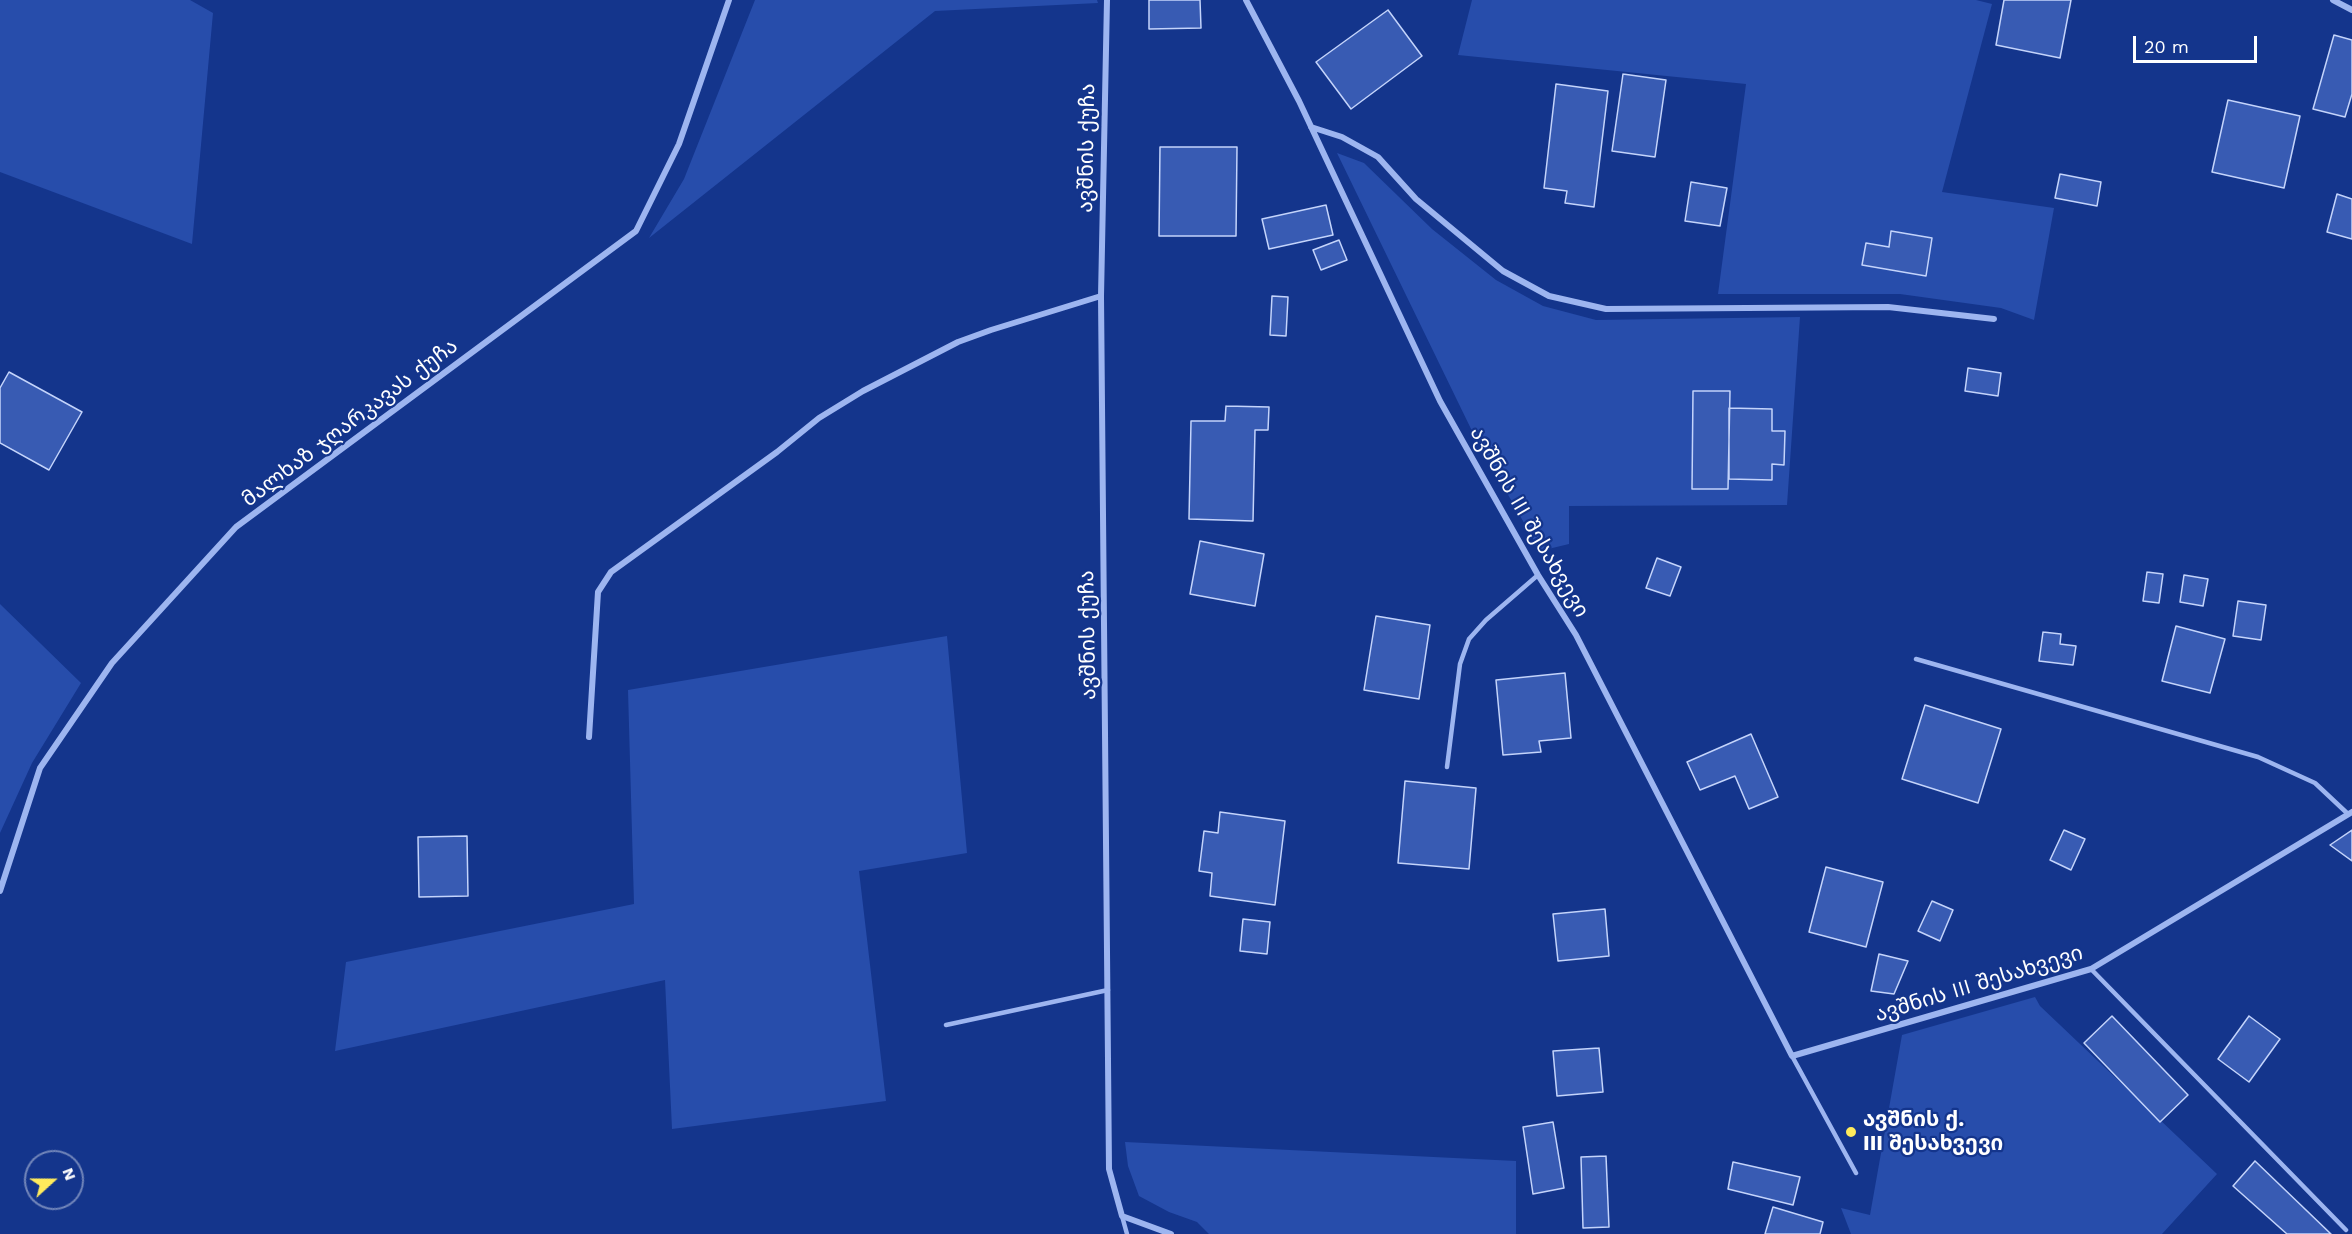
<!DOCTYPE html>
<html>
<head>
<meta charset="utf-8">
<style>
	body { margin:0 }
	#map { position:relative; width:2352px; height:1234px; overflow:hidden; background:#14358c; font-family:"Work Sans",sans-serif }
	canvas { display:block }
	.north { position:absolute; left:24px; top:1150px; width:60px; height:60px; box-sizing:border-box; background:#14358c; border:2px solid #7286ba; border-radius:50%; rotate:69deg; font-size:16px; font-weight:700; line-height:24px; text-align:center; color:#fff }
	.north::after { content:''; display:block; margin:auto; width:21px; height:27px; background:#ffeb5c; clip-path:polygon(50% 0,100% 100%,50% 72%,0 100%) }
	.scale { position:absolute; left:2133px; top:36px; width:124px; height:27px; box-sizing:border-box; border:3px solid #fff; border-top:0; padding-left:8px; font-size:18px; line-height:21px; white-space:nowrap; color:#fff; -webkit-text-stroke:4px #14358c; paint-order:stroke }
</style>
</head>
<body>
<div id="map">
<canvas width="2352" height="1234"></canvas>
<div class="north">N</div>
<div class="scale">20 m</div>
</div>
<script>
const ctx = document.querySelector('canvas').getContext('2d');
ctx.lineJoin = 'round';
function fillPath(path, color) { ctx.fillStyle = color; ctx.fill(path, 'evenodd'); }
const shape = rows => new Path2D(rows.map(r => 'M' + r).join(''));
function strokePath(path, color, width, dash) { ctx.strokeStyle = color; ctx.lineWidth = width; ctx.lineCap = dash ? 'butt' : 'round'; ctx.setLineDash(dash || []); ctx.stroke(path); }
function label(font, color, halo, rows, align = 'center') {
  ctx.font = font + ' "Work Sans","Noto Sans Georgian",sans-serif'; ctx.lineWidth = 4.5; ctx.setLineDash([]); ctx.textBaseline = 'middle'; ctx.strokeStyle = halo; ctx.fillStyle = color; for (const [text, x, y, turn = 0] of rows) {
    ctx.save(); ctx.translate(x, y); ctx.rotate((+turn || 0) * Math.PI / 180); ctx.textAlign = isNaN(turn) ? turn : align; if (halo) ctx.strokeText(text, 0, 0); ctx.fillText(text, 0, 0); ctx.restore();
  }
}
const green = shape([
	[0,0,190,0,213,13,192,244,0,172],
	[755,0,1097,0,1098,3,935,11,649,238,684,179],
	[1472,0,1976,0,1992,4,1942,192,2054,208,2034,320,2001,308,1900,294,1718,294,1746,84,1458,55],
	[1337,153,1364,163,1432,229,1496,280,1543,306,1596,320,1800,317,1787,505,1569,506,1569,544,1540,551,1473,433],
	[0,604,81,683,32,763,0,833],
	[947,636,967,853,859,871,886,1101,672,1129,665,980,335,1051,346,962,634,904,628,690],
	[2035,997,2040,1006,2217,1174,2162,1234,1851,1234,1841,1208,1870,1215,1902,1035],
	[1125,1142,1516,1161,1516,1234,1209,1234,1197,1222,1169,1212,1139,1196,1128,1166]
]);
const building = shape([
	[1149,0,1200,0,1201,28,1149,29,1149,0],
	[2004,0,2071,0,2060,58,1996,45,2004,0],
	[1388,10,1422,56,1351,109,1316,62,1388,10],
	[2334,35,2352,40,2352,94,2345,117,2313,109,2334,35],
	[1623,74,1666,80,1655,157,1612,151,1623,74],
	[1556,84,1608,91,1594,207,1565,203,1567,191,1544,188,1556,84],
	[2228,100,2300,116,2284,188,2212,172,2228,100],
	[1160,147,1237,147,1236,236,1159,236,1160,147],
	[2060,174,2101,182,2097,206,2055,198,2060,174],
	[1691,182,1727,188,1720,226,1685,221,1691,182],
	[2337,194,2352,199,2352,239,2327,232,2337,194],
	[1326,205,1333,235,1269,249,1262,219,1326,205],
	[1891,231,1932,238,1926,276,1862,265,1866,243,1889,247,1891,231],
	[1339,240,1347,260,1321,270,1313,250,1339,240],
	[1272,296,1288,297,1286,336,1270,335,1272,296],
	[1968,368,2001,373,1998,396,1965,391,1968,368],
	[9,372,82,412,49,470,0,443,0,388,9,372],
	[1693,391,1730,391,1728,489,1692,489,1693,391],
	[1226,406,1269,407,1268,430,1255,430,1253,521,1189,519,1191,421,1225,421,1226,406],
	[1729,408,1772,409,1772,431,1785,431,1784,465,1772,464,1772,480,1729,479,1729,408],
	[1200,541,1264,554,1255,606,1190,594,1200,541],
	[1657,558,1681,567,1670,596,1646,588,1657,558],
	[2147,572,2163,574,2159,603,2143,601,2147,572],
	[2184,575,2208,579,2203,606,2180,602,2184,575],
	[2238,601,2266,605,2261,640,2233,636,2238,601],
	[1376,616,1430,625,1419,699,1364,690,1376,616],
	[2176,626,2225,639,2210,693,2162,681,2176,626],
	[2043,632,2061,634,2060,644,2076,646,2073,665,2039,661,2043,632],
	[1565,673,1571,738,1539,741,1541,752,1503,755,1496,680,1565,673],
	[1925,705,2001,729,1978,803,1902,779,1925,705],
	[1751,734,1778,797,1749,809,1735,776,1700,790,1687,762,1751,734],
	[1405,781,1476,788,1469,869,1398,863,1405,781],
	[1220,812,1285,821,1275,905,1210,896,1212,873,1199,871,1204,831,1218,833,1220,812],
	[2064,830,2085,839,2071,870,2050,860,2064,830],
	[2352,830,2352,861,2330,845,2352,830],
	[467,836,468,896,419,897,418,837,467,836],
	[1826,867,1883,882,1866,947,1809,932,1826,867],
	[1932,901,1953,910,1940,941,1918,931,1932,901],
	[1605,909,1609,956,1558,961,1553,914,1605,909],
	[1243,919,1270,922,1267,954,1240,951,1243,919],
	[1879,954,1908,961,1894,994,1871,991,1879,954],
	[2112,1016,2188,1095,2160,1122,2084,1043,2112,1016],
	[2249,1016,2280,1039,2249,1082,2218,1059,2249,1016],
	[1599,1048,1603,1092,1557,1096,1553,1051,1599,1048],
	[1553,1122,1564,1188,1533,1194,1523,1127,1553,1122],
	[1606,1156,1609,1227,1583,1228,1581,1157,1606,1156],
	[2255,1161,2331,1234,2287,1234,2233,1186,2255,1161],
	[1733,1162,1800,1177,1793,1205,1728,1189,1733,1162],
	[1773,1207,1823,1222,1820,1234,1765,1234,1773,1207]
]);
const lane = shape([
	[1916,659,2258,757,2315,783,2348,814],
	[1447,767,1460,664,1469,639,1486,620,1538,575],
	[2091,969,2346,1230],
	[946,1025,1108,990],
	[1792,1056,1856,1173],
	[1122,1216,1127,1234]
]);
const street = shape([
	[1107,0,1101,296,1109,1169,1122,1216,1171,1234],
	[1246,0,1299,101,1440,401,1538,575,1576,635,1792,1056,2091,969,2352,812],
	[2333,0,2352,10],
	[1311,127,1342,137,1378,157,1416,199,1503,271,1549,296,1606,309,1888,307,1994,319],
	[589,737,598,592,611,572,777,452,819,418,863,391,958,342,991,330,1101,296],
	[0,891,40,768,112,663,236,527,636,231,679,144,729,0]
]);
const markers = [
	[1851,1132,6,"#ffeb5c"]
];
const streetNames = [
	["ავშნის ქუჩა",1087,148,-89],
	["მალხაზ ჯღარკავას ქუჩა",350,423,-37],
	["ავშნის III შესახვევი",1529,522,60],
	["ავშნის ქუჩა",1088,635,-91],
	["ავშნის III შესახვევი",1979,984,-17]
];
const poiNames = [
	["ავშნის ქ.",1863,1120],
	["III შესახვევი",1863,1144]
];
fillPath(green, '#274dab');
fillPath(building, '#385bb3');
strokePath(building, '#c4d4fb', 1.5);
strokePath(lane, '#9db5f0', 4.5);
strokePath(street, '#9db5f0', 6);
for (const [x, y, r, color] of markers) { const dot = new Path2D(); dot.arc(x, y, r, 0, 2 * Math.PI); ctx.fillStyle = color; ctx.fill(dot); strokePath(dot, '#14358c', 2); }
label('21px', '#fff', '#14358c', streetNames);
label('bold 21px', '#fff', '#14358c', poiNames, 'left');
</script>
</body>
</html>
